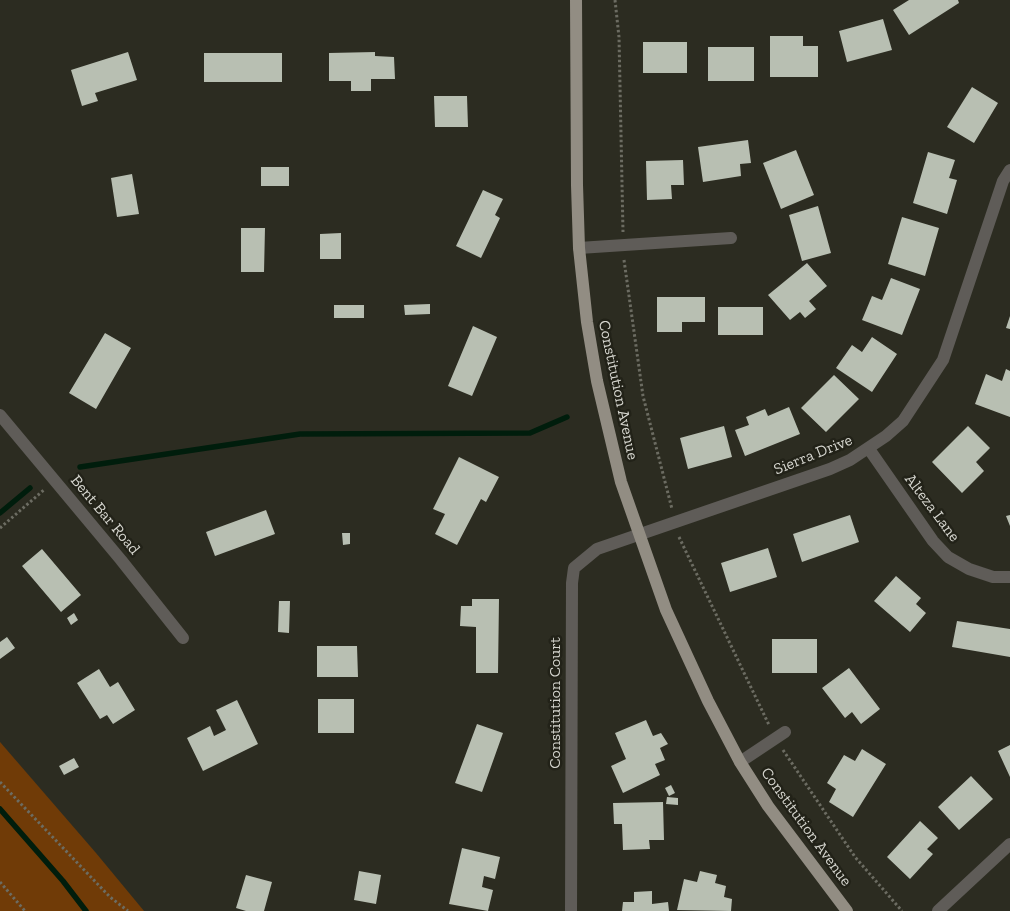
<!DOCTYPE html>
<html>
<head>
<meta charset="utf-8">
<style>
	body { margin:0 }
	canvas { display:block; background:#2c2c21 }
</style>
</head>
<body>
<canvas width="1010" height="911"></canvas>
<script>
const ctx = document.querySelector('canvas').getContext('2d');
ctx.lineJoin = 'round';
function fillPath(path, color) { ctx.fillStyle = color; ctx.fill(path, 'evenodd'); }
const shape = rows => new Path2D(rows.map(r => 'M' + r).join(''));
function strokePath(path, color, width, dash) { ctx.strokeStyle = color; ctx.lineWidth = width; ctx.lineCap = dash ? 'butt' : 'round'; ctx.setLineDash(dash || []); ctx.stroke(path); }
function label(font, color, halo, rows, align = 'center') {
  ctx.font = font + ' "Zilla Slab",serif'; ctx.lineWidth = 5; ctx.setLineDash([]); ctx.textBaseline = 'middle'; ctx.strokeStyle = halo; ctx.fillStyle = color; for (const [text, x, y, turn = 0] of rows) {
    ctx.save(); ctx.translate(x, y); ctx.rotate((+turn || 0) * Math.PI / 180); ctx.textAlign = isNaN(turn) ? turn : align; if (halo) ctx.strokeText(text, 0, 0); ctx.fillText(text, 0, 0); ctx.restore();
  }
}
const green = shape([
	[0,742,96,853,144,911,0,911]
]);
const stream = shape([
	[80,467,300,434,530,433,567,417],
	[0,513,30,488],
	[0,809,63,881,86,911]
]);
const building = shape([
	[909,0,958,0,959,3,909,35,893,10],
	[883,19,892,50,847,62,839,31],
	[770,36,803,36,803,46,818,46,818,77,770,77],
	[643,42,687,42,687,73,643,73],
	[708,47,754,47,754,81,708,81],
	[128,52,137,80,95,93,98,101,82,106,71,70],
	[375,52,375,56,394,57,395,79,371,79,371,91,351,91,351,81,329,81,329,53],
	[204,53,282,53,282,82,204,82],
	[972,87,998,103,974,143,947,127],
	[434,96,467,96,468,127,435,127],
	[748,140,751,163,740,164,741,176,703,182,698,147],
	[796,150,814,195,781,209,763,163],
	[928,152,955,160,949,178,957,180,947,214,913,203],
	[683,160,684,185,671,185,672,199,647,200,646,161],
	[261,167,289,167,289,186,261,186],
	[132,174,139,214,117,217,111,178],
	[483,190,503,199,495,215,500,218,481,258,456,246],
	[818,206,831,253,802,261,789,215],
	[902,217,939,228,925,276,888,264],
	[241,228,265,228,264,272,241,272],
	[341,233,341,259,320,259,320,234],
	[807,263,827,286,809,301,816,309,805,318,800,312,790,320,768,295],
	[891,278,920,289,902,335,862,320,872,296,882,300],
	[657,297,705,297,705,322,682,322,682,332,657,332],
	[430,304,430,314,405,315,404,305],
	[334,305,364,305,364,318,334,318],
	[718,307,763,307,763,335,718,335],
	[1010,316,1010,329,1006,328],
	[473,326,497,337,472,396,448,386],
	[105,333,131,348,96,409,69,393],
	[872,337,897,354,872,392,836,368,852,345,862,352],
	[1006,369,1010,371,1010,417,975,404,986,374,1002,381],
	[834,375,859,399,826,432,801,408],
	[789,407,800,434,745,456,735,430,749,425,746,417,765,409,768,416],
	[724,426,732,457,688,469,680,438],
	[968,426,990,448,976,462,984,471,962,493,932,462],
	[459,457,499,477,486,502,481,499,457,545,435,534,445,514,433,509],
	[266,510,275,534,215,556,206,532],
	[850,515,859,542,802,562,793,534],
	[1010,515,1010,526,1006,516],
	[342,533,350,533,350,544,343,545],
	[768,548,777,577,730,592,721,563],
	[42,549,81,595,61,612,22,566],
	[896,576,921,598,916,604,926,613,910,632,874,601],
	[472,599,499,599,498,673,476,673,476,627,460,626,461,606,472,606],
	[279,601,290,601,289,633,278,632],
	[74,613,78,620,71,625,67,618],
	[957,621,1010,629,1010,657,952,647],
	[7,637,15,648,0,659,0,642],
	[772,639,817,639,817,673,772,673],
	[317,646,357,646,358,677,317,677],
	[849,668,880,709,861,724,852,712,845,718,822,688],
	[99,669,110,687,118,682,135,710,113,724,107,715,100,719,77,683],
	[318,699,354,699,354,733,318,733],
	[237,700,258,744,203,771,187,738,210,726,214,736,226,730,216,710],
	[646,720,653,736,661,733,668,744,660,748,665,760,655,764,660,775,623,793,611,766,626,759,615,733],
	[477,724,503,733,482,792,455,783],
	[1010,745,1010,777,998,751],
	[862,749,886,764,853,817,829,802,836,789,827,783,844,755,855,761],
	[74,758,79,767,64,775,59,766],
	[971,776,993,799,959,830,938,807],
	[671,785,675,793,669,796,665,788],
	[667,797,678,798,678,805,666,804],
	[663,802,664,840,649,840,650,849,623,850,622,824,614,824,613,803],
	[920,821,938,838,927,849,933,854,910,879,887,857],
	[462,848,500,857,495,879,484,876,482,887,493,890,488,911,449,904],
	[359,871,381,875,376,904,354,900],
	[700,871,717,875,715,883,726,886,724,897,732,899,731,911,677,910,684,879,697,882],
	[246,875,272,882,264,911,246,911,236,908],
	[652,891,652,904,668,902,669,911,622,911,623,902,634,902,634,892]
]);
const path = shape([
	[615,0,619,37,623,232],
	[624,260,643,396,672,509],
	[0,528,45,489],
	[679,537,769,725],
	[783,750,855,857,902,911],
	[0,782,110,897,128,911],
	[0,882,25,911]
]);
const minor = shape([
	[579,248,731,238],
	[0,415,121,560,183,638],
	[869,449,933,541,948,557,969,569,993,577,1010,577],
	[740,762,785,732],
	[571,911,572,583,574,568,597,549,830,469,850,460,886,436,903,421,943,360,1003,181,1010,170],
	[938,911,1010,844]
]);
const major = shape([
	[576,0,577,185,579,248,587,322,597,381,621,482,666,610,708,701,740,762,768,806,847,911]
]);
const streetNames = [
	["Constitution Avenue",618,390,78],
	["Sierra Drive",813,455,-22],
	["Alteza Lane",932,508,53],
	["Bent Bar Road",105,515,50],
	["Constitution Court",555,703,-90],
	["Constitution Avenue",806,827,54]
];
fillPath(green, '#703b07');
strokePath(stream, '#001d0c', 5.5);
fillPath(building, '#b8bfb2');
strokePath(path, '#6c6c62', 3, [2.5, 2.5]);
strokePath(minor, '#5f5c58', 12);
strokePath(major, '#928d83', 12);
label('16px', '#d5d5ce', '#222218', streetNames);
</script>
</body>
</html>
